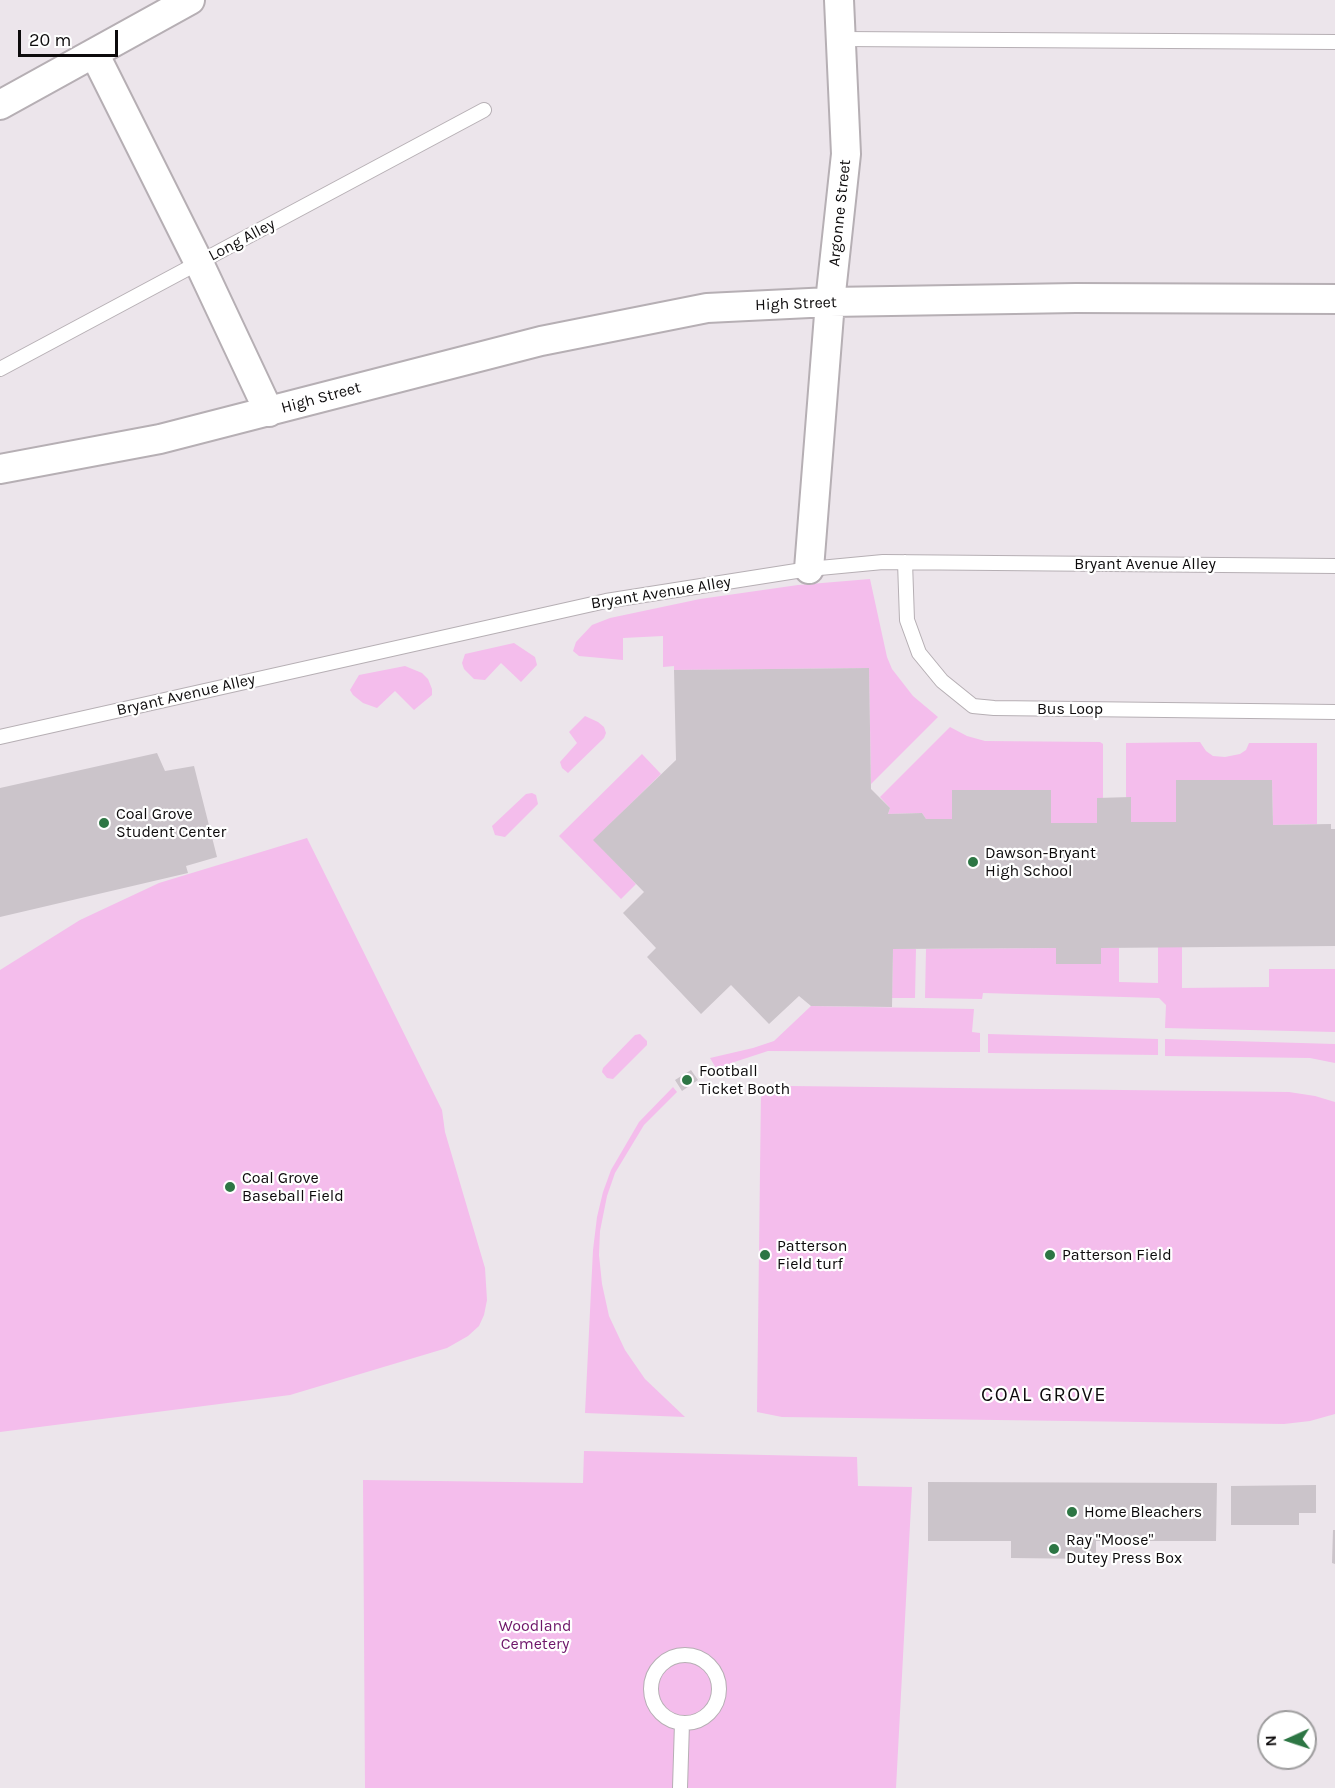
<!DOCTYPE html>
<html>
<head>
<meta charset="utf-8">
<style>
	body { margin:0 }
	#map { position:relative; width:1335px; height:1788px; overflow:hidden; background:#ece5eb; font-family:Karla,sans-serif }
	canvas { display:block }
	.north { position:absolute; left:1257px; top:1710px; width:60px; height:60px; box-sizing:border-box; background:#fff; border:2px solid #9e9d9e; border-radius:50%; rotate:267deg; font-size:16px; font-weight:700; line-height:24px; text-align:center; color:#0d0b0c }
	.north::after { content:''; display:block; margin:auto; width:21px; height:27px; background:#2d7644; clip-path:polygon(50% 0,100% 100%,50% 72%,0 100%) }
	.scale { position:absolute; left:18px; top:30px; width:100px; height:27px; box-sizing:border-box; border:3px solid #0d0b0c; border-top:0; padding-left:8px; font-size:18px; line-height:21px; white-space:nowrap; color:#0d0b0c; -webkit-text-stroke:4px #fff; paint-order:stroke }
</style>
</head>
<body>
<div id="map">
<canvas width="1335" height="1788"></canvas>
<div class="north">N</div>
<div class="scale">20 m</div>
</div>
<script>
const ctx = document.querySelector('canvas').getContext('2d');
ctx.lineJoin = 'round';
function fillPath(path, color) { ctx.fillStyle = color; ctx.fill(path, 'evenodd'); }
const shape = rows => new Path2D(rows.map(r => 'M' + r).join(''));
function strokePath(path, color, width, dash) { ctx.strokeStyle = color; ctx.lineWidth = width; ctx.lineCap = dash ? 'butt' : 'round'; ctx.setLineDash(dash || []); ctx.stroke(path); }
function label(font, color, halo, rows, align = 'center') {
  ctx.font = font + ' Karla,sans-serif'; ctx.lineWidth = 4.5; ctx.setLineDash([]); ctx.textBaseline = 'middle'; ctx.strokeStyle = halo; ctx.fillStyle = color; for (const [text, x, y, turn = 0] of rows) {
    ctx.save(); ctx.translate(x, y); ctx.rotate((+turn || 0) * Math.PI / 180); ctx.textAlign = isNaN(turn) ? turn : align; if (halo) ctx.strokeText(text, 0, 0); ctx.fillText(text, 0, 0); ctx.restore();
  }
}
const green = shape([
	[870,579,887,657,892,669,913,696,938,717,871,784,869,668,674,670,674,666,663,667,663,636,623,638,623,660,579,656,573,651,576,642,592,625,610,618,700,599,798,585],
	[514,643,535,657,537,665,521,682,501,663,485,680,474,679,464,669,462,663,465,654],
	[405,666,422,673,428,679,432,689,432,695,414,710,395,691,377,708,363,703,353,695,350,690,359,675],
	[585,716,598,722,604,727,606,733,604,738,568,773,562,768,560,762,577,743,569,732],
	[950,727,967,736,985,741,1100,742,1103,744,1103,798,1097,823,1051,823,1050,790,952,790,952,819,926,819,922,813,888,814,890,808,880,797],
	[1200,742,1206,751,1213,756,1225,757,1240,754,1246,750,1249,743,1317,743,1317,824,1273,825,1272,780,1176,780,1176,822,1131,822,1131,798,1126,797,1126,743],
	[642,754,661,774,594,840,636,884,621,899,559,836],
	[532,793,536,795,538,804,505,837,495,835,492,826,526,794],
	[307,838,442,1110,445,1132,485,1268,487,1300,484,1315,479,1326,468,1336,447,1348,290,1395,0,1432,0,970,80,920,159,883],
	[1158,947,1182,947,1182,988,1269,987,1269,969,1335,969,1335,1032,1165,1028,1166,1005,1159,998,983,993,982,999,925,998,926,949,1056,948,1056,964,1101,964,1101,948,1119,948,1119,982,1158,983],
	[893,949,916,949,915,998,892,998],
	[811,1006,974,1009,972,1032,980,1033,980,1052,768,1051,716,1068,710,1058,753,1048,774,1041],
	[640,1034,647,1041,647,1045,613,1079,607,1078,602,1072,603,1068,635,1035],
	[988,1034,1158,1039,1158,1055,988,1053],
	[1165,1039,1335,1044,1335,1063,1310,1058,1165,1056],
	[791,1086,1289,1092,1315,1096,1335,1102,1335,1414,1310,1421,1284,1424,782,1417,757,1412,761,1090,775,1087],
	[673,1087,677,1092,644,1125,615,1173,607,1196,600,1231,599,1255,602,1284,609,1316,625,1350,645,1379,685,1417,585,1413,593,1250,597,1217,603,1192,611,1170,639,1122],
	[584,1451,857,1457,858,1486,912,1487,896,1788,365,1788,363,1480,583,1483]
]);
const building = shape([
	[869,668,871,789,890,808,888,814,922,813,926,819,952,819,952,790,1051,790,1051,823,1097,823,1097,798,1131,797,1131,822,1176,822,1176,780,1272,780,1273,825,1331,824,1331,829,1335,829,1335,946,1101,948,1101,964,1056,964,1056,948,893,949,892,1007,811,1006,799,996,769,1024,731,985,701,1014,647,957,656,948,623,913,644,892,593,840,676,760,674,670],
	[157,753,165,771,194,766,217,857,186,866,188,873,0,917,0,788],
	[691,1070,698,1080,682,1091,675,1080],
	[928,1482,1217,1483,1216,1541,1096,1541,1096,1559,1011,1558,1011,1541,928,1541],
	[1316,1485,1316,1513,1299,1513,1299,1525,1231,1525,1231,1486],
	[1333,1530,1335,1530,1335,1564,1332,1563]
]);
const lane = shape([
	[841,39,1335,42],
	[0,369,484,110],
	[905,562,907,620,919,653,942,681,973,706,994,708,1335,712],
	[0,737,606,601,809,569,883,562,1335,566],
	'651 1689a34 34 0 1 1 68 0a34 34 0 1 1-68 0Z',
	[680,1788,682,1723]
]);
const street = shape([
	[94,53,199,263,269,412],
	[0,105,190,0],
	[0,469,160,439,541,341,707,308,830,302,1076,298,1335,299],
	[809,569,830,302,846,154,839,0]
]);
const markers = [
	[104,823,6,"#2d7644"],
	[973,862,6,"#2d7644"],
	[687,1080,6,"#2d7644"],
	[230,1187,6,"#2d7644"],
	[765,1255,6,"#2d7644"],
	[1050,1255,6,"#2d7644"],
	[1072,1512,6,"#2d7644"],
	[1054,1549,6,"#2d7644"]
];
const streetNames = [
	["Argonne Street",840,213,-84],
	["Long Alley",242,240,-28],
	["High Street",796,304,-2],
	["High Street",321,398,-15],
	["Bryant Avenue Alley",1145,564],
	["Bryant Avenue Alley",661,593,-9],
	["Bryant Avenue Alley",186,695,-13],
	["Bus Loop",1070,709]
];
const poiNames = [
	["Coal Grove",116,814],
	["Student Center",116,832],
	["Dawson-Bryant",985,853],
	["High School",985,871],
	["Football",699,1071],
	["Ticket Booth",699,1089],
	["Coal Grove",242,1178],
	["Baseball Field",242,1196],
	["Patterson",777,1246],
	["Field turf",777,1264],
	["Patterson Field",1062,1255],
	["Home Bleachers",1084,1512],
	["Ray \"Moose\"",1066,1540],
	["Dutey Press Box",1066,1558]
];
const parkNames = [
	["Woodland",535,1626],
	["Cemetery",535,1644]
];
const quarterNames = [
	["COAL GROVE",1044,1395]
];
fillPath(green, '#f4bdec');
fillPath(building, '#cbc4ca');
strokePath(lane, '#b6afb4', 16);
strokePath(street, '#b6afb4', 32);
strokePath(lane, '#fff', 14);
strokePath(street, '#fff', 28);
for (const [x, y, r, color] of markers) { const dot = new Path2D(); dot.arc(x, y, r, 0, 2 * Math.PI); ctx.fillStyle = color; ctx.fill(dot); strokePath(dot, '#fff', 2); }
label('16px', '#0d0b0c', '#fff', streetNames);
label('16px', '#0d0b0c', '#fff', poiNames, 'left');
label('16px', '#6e1669', '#fff', parkNames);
ctx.letterSpacing = '1.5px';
label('20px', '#0d0b0c', '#fff', quarterNames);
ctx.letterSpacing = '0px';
</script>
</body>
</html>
